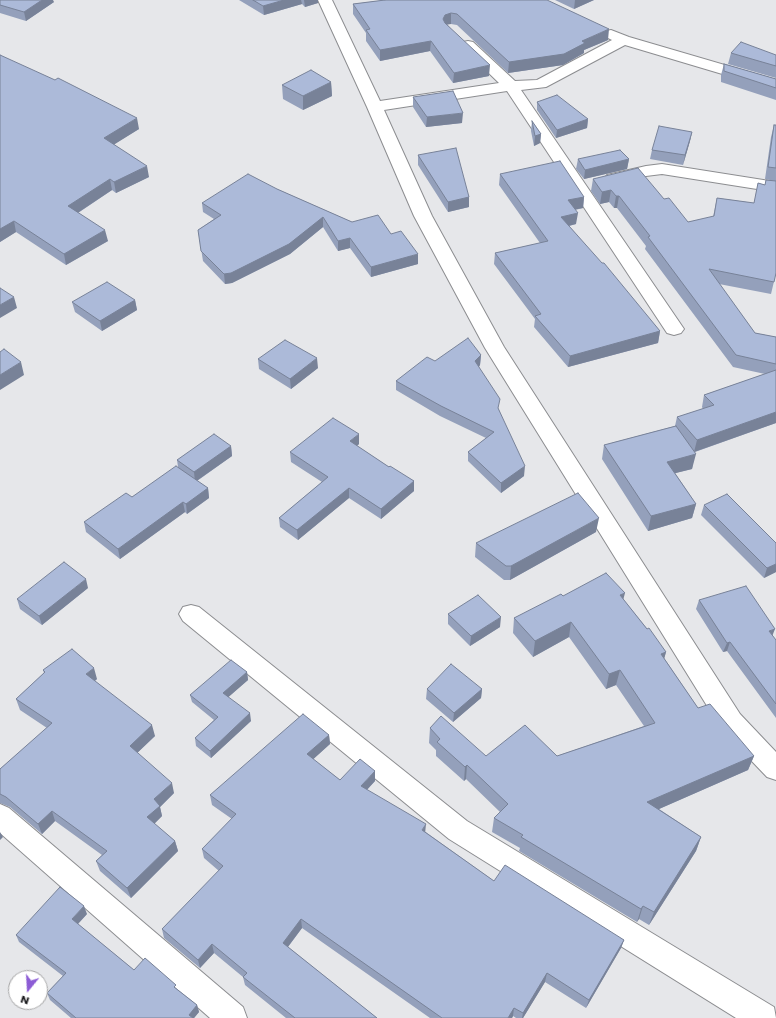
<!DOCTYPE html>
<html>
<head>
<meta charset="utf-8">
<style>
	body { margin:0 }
	#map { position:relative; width:776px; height:1018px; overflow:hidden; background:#e6e7ea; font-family:Poppins,sans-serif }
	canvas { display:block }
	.north { position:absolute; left:8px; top:970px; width:40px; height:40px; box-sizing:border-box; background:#fff; border:1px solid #a4a4a5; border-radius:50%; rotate:198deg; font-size:11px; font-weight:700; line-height:16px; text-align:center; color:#1c1c1e }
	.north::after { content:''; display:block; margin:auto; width:14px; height:18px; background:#8c5cd5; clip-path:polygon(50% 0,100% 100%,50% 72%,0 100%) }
</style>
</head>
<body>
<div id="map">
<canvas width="776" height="1018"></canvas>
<div class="north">N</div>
</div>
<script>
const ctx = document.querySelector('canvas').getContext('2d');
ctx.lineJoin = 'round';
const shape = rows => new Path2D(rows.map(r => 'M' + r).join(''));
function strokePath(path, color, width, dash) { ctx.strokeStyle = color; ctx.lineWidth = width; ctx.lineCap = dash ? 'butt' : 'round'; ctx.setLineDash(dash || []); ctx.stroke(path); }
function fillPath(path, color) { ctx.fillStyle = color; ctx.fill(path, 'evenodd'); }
const minor = shape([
	[318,0,332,0,380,101,499,83,463,48,461,45,463,42,468,41,473,42,515,81,537,80,612,40,606,37,604,34,606,31,611,30,629,37,776,80,776,90,625,45,546,87,521,90,684,329,681,333,674,335,667,333,507,91,384,110,432,216,504,347,740,714,776,752,776,780,767,777,722,730,485,348,414,216,367,107,318,0],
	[662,164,776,182,776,192,662,174,646,176,613,184,607,183,604,179,607,175,646,166,662,164],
	[191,605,199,607,467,821,774,1007,776,1018,736,1018,449,839,183,621,179,614,183,607,191,605],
	[0,804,9,808,243,1007,247,1018,210,1018,0,833,0,804]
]);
const wall = shape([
	[0,0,54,2,26,21,0,13],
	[239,0,318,0,318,3,305,7,302,4,264,15],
	[385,0,608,40,584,50,584,53,563,65,508,73,457,25,451,24,447,24,489,76,453,83,430,51,380,61,366,41,366,33,353,14,353,4],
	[555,0,594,0,574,9],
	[731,53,776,55,776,78,728,64],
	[0,55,139,129,114,144,149,177,116,193,112,190,78,213,108,241,66,265,16,232,0,242],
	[724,64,776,79,776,100,721,82,721,75],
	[331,82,332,96,303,110,283,99,282,85],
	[413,97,462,123,426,127,413,107],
	[537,102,588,119,587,128,556,138,537,110],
	[532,121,541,134,540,143,534,146,531,131],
	[774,125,776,125,776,273,771,294,719,284,755,333,776,337,776,423,695,452,692,469,675,473,696,504,692,518,648,531,602,459,604,445,675,426,677,417,703,409,702,407,704,395,765,374,733,367,645,249,646,246,617,208,614,208,609,202,600,204,591,191,593,179,664,199,688,222,713,217,717,198,754,203,758,183,765,185,766,180,775,181,765,179,771,137],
	[692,132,690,141,683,165,650,159,652,150],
	[418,155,469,197,469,207,448,212,418,165],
	[578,159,629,159,627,169,584,179,576,169],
	[500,174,584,197,583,208,575,210,576,224,569,226,660,331,658,343,568,367,534,327,535,319,494,264,495,253,540,243,499,185],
	[277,189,352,222,391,234,418,264,371,277,350,248,338,251,323,227,290,254,232,283,225,284,203,261,198,230,214,219,203,212,202,203],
	[135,300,137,310,102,331,75,312,72,302],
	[481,355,480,365,479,367,499,410,524,476,501,493,468,461,468,452,486,438,440,416,396,390,396,381,435,361],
	[258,359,318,368,291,389,259,369],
	[359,444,357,446,389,467,414,481,414,491,381,519,349,498,298,540,280,527,279,518,322,482,291,462,290,452],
	[231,446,232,456,197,481,208,488,209,498,187,514,185,512,120,559,86,532,84,522,132,497,178,467,177,460],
	[704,505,776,543,776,572,764,578,701,515],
	[596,532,510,580,504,580,475,557,476,543],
	[88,588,42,625,20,609,17,599],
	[563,596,623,599,666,652,664,658,698,708,754,756,748,770,659,809,701,837,696,851,649,925,639,919,637,922,519,851,520,848,492,832,494,818,500,812,466,779,464,781,436,756,436,750,429,743,430,728,486,756,557,756,644,726,616,685,606,689,569,637,533,657,513,633,514,618],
	[699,600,776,640,776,718,727,651,723,652,696,609],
	[448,614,500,627,470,646,448,624],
	[43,670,97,679,95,681,155,736,137,753,174,793,160,807,162,816,154,824,175,841,178,851,131,898,100,871,96,861,102,855,55,821,42,834,10,807,0,803,0,769,47,728,20,710,16,699,44,673],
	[247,672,248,680,228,697,251,721,211,758,196,746,195,738,214,720,192,702,190,695],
	[427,689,482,689,481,698,453,722,426,699],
	[329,735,330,744,313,759,340,780,375,781,367,790,494,881,624,940,621,948,586,1008,545,982,523,1018,516,1018,513,1016,512,1018,430,1018,302,928,288,947,377,1018,286,1018,245,985,243,977,214,953,200,968,164,938,162,929,219,871,204,858,202,849,232,819,212,805,210,795],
	[87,914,78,924,134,970,177,989,197,1005,199,1012,194,1018,71,1018,50,1000,47,993,63,976,19,942,16,935]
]);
const shadedWall = shape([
	[42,0,53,0,54,2,26,21,24,12],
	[284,0,301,0,302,4,264,15,263,6],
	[304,0,318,0,318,3,305,7],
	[575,0,594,0,574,9],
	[451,13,451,24,445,25,443,19,445,15],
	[609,29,608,40,584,50,584,53,563,65,508,73,509,62,582,41],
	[431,41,430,51,380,61,380,50],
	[490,65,489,76,453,83,454,73],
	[331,82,332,96,303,110,303,96],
	[463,113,462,123,426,127,427,117],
	[137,118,139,129,107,149,104,138],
	[588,119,587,128,556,138,557,130],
	[692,132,690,141,683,165,685,155],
	[541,134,540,143,534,146,535,136],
	[629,159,627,169,584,179,585,170],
	[147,166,149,177,116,193,114,182],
	[110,179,112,190,70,218,68,206],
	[611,190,609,202,600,204,602,192],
	[616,196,619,196,617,208,614,208],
	[469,197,469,207,448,212,448,202],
	[584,197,583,208,567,211,568,200],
	[578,213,576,224,560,228,561,217],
	[323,217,323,227,290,254,232,283,225,284,224,274],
	[14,221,16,232,0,242,0,229],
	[105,230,108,241,66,265,64,254],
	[350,238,350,248,338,251,338,241],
	[418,254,418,264,371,277,371,267],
	[14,297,17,308,0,318,0,305],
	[135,300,137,310,102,331,100,321],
	[660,331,658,343,568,367,570,356],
	[481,355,480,365,475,371,475,361],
	[317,358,318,368,291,389,290,379],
	[21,362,24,375,0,390,0,375],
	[776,412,776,423,694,452,697,440],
	[359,434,359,444,351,451,350,441],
	[231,446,232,456,195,482,194,472],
	[696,454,692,469,664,476,667,462],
	[525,466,524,476,501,493,501,483],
	[414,481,414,491,381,519,381,509],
	[208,488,209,498,187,514,186,504],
	[349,488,349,498,298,540,297,530],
	[183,502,185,512,120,559,118,549],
	[696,504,692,518,648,531,651,516],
	[599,518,596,532,510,580,511,566],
	[776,564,776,572,764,578,767,568],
	[86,579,88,588,42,625,39,616],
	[625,593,621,608,620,595],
	[501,617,500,627,470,646,471,636],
	[571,622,569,637,533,657,535,641],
	[775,629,771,639,769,631],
	[730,642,727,651,723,652,727,643],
	[666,652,662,667,661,654],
	[94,668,97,679,89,685,86,674],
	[620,670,616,685,606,689,609,674],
	[247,672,248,680,224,701,223,693],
	[482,689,481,698,453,722,454,713],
	[250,713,251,721,211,758,210,751],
	[152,725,155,736,133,757,130,746],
	[329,735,330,744,308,764,307,754],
	[754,756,748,770,643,816,647,802],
	[467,765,466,779,464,781,465,767],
	[375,771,375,781,361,796,361,786],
	[172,783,174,793,160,807,162,816,150,828,147,817,154,799],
	[52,811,55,821,42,834,38,824],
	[426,824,425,834,422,830],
	[0,832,3,837,0,840],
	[701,837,696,851,649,925,654,912],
	[175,841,178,851,131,898,127,888],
	[84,906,87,914,75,927,72,919],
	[643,906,639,919,637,922,641,909],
	[301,919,302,928,284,952,283,943],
	[624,940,621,948,586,1008,589,1000],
	[212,944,214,953,200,968,198,960],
	[547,973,545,982,523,1018,522,1018,523,1013],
	[197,1005,199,1012,194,1018,190,1018,189,1015],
	[514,1008,513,1016,512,1018,508,1018]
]);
const building = shape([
	[0,0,42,0,24,12,0,5,0,0],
	[253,0,284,0,263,6,253,0],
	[385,0,547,0,609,29,582,41,585,43,564,54,509,62,457,14,451,13,445,15,443,19,445,23,490,65,454,73,431,41,380,50,366,30,370,29,353,4,385,0],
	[741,42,776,55,776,66,731,53,741,42],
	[0,55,55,80,58,78,137,118,104,138,147,166,114,182,110,179,68,206,105,230,64,254,14,221,0,229,0,55],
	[724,64,776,79,776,88,724,71,724,64],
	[311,70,331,82,303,96,282,85,311,70],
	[453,91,463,113,427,117,413,97,453,91],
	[557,95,588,119,557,130,537,102,557,95],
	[532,121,541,134,535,136,532,121],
	[774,125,776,125,776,168,768,167,774,125],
	[659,126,692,132,685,155,652,150,659,126],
	[456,148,469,197,448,202,418,155,456,148],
	[620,150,629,159,585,170,578,159,620,150],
	[560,161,584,197,568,200,578,213,561,217,602,263,604,263,660,331,570,356,535,316,541,314,495,253,548,241,500,174,560,161],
	[638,168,664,199,669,198,688,222,714,216,717,198,754,203,758,183,765,185,766,180,776,181,776,273,774,282,709,269,755,333,776,337,776,364,736,355,648,237,650,236,619,196,616,196,611,190,602,192,593,179,638,168],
	[248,174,277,189,352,222,378,215,391,234,401,231,418,254,371,267,350,238,338,241,323,217,289,244,231,273,224,274,201,251,198,230,221,215,202,203,248,174],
	[107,282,135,300,100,321,72,302,107,282],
	[0,288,14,297,0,305,0,288],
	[468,338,481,355,475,361,500,399,498,408,525,466,501,483,468,452,494,432,441,406,396,381,427,357,435,361,468,338],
	[285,340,317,358,290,379,258,359,285,340],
	[4,349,21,362,0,375,0,352,4,349],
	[776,370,776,412,697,440,677,417,714,405,704,395,776,370],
	[333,418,359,434,350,441,389,467,390,466,414,481,381,509,349,488,297,530,279,518,328,477,290,452,333,418],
	[676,426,696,454,667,462,696,504,651,516,604,445,676,426],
	[214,434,231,446,194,472,177,460,214,434],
	[176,466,208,488,186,504,183,502,118,549,84,522,126,493,132,497,176,466],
	[578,493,599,518,511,566,506,566,476,543,578,493],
	[727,494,776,543,776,564,767,568,704,505,727,494],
	[64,562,86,579,39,616,17,599,64,562],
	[606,573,625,593,620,595,647,629,649,628,666,652,661,654,698,708,710,704,754,756,647,802,701,837,654,912,643,906,641,909,521,837,523,835,494,818,508,804,467,765,465,767,437,742,440,739,430,728,441,716,486,756,525,725,557,756,655,723,620,670,609,674,571,622,535,641,514,618,561,594,563,596,606,573],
	[746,586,775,629,769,631,776,640,776,704,730,642,727,643,699,600,746,586],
	[478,595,501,617,471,636,448,614,478,595],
	[72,649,94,668,86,674,152,725,130,746,172,783,154,799,160,806,147,817,175,841,127,888,96,861,107,851,52,811,38,824,6,797,0,794,0,769,52,723,16,699,45,672,43,670,72,649],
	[231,660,247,672,223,693,250,713,210,751,195,738,218,717,190,695,231,660],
	[451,664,482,689,454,713,427,689,451,664],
	[303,714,329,735,307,754,340,780,360,759,375,771,361,786,426,824,422,830,494,881,505,865,624,940,589,1000,547,973,523,1013,514,1008,508,1018,442,1018,301,919,283,943,377,1018,295,1018,243,977,247,973,212,944,198,960,162,929,223,866,202,849,236,814,210,795,303,714],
	[60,887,84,906,72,919,134,970,145,958,176,985,174,987,197,1005,189,1015,193,1018,76,1018,47,993,66,973,16,935,60,887]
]);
strokePath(minor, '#8c8d90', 2);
fillPath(minor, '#fff');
fillPath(wall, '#94a0bb');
fillPath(shadedWall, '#788298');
fillPath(building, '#acbad9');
strokePath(building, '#788298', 1);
</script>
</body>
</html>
